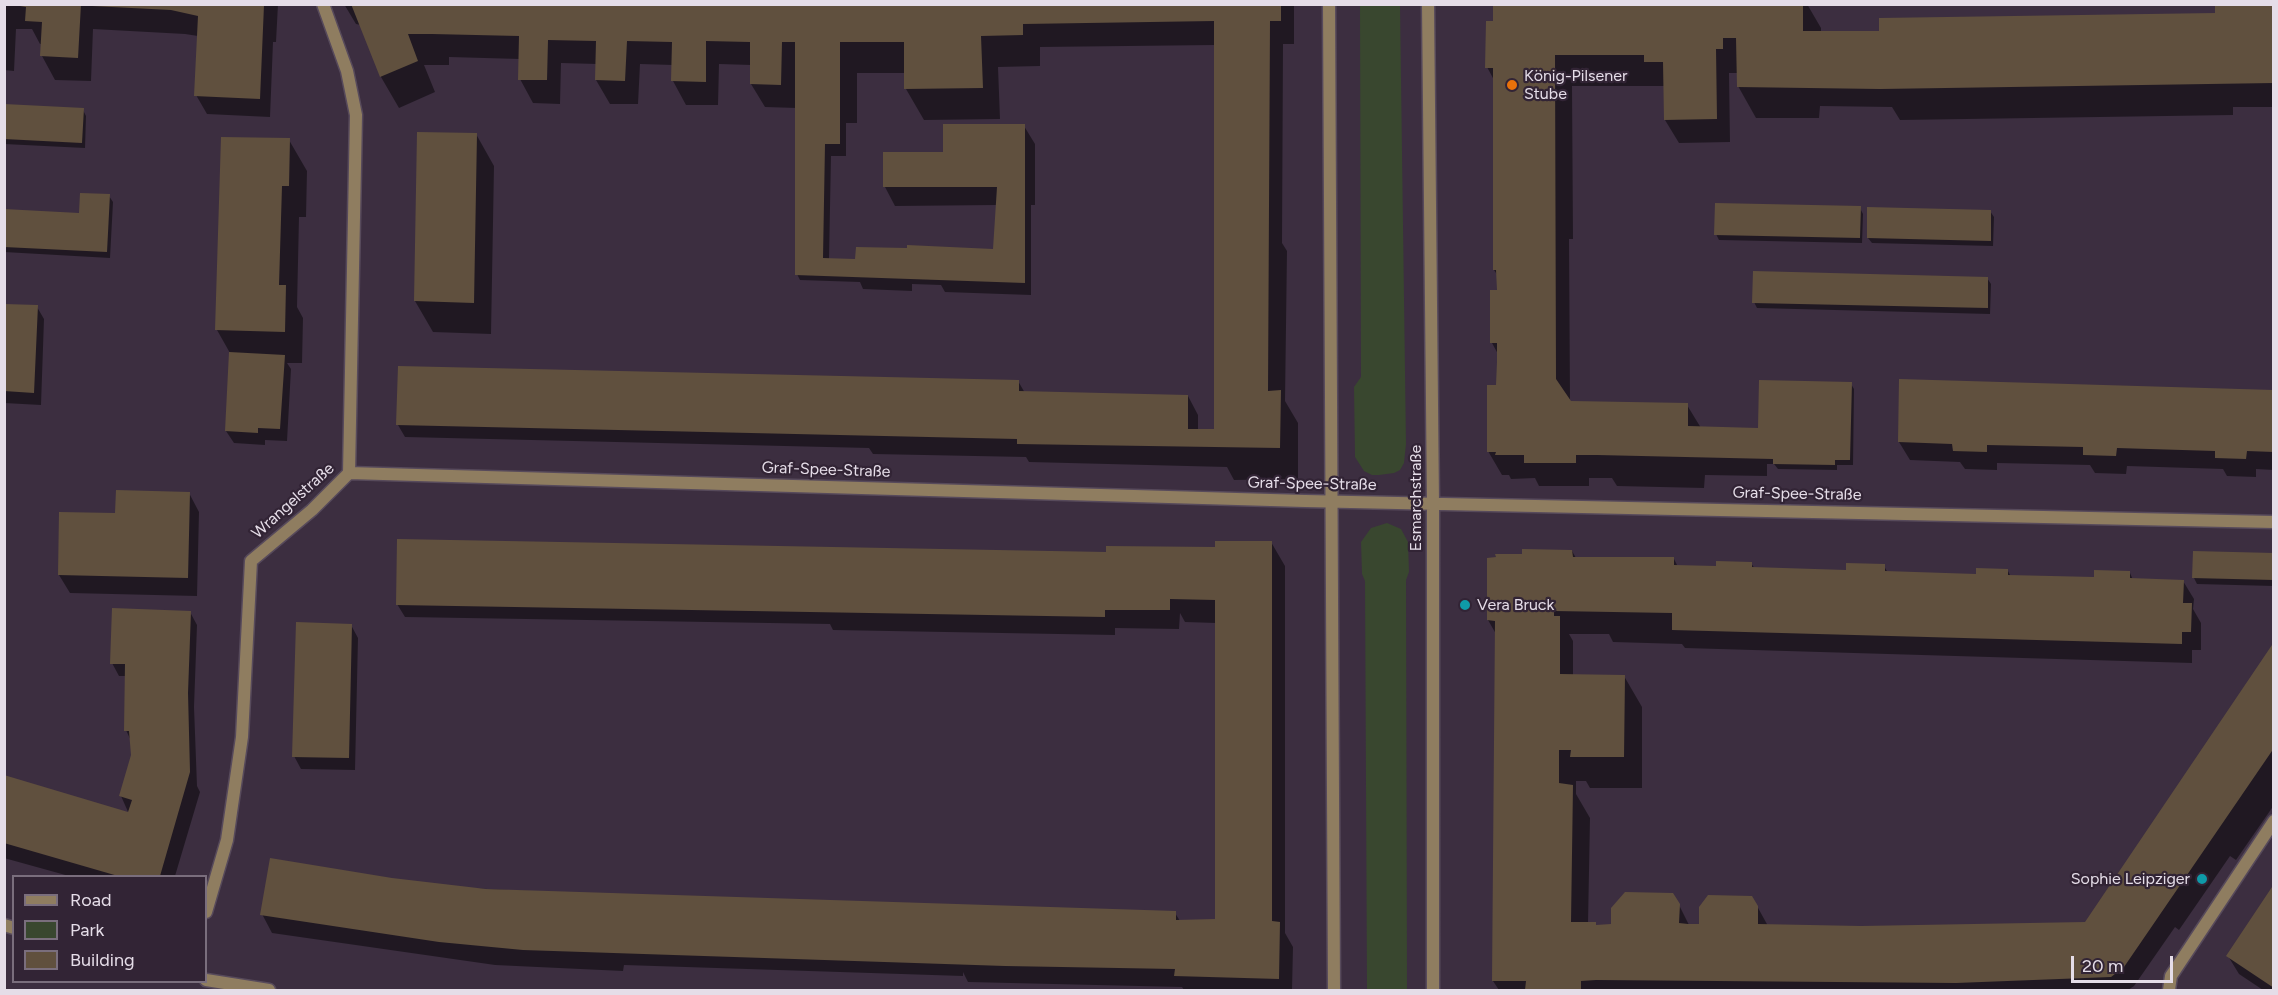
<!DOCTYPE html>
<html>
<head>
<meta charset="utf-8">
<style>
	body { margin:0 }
	#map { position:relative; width:2278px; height:995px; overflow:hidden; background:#3c2e40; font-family:Figtree,sans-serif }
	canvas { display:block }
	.frame { position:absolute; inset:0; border:6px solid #e5dde8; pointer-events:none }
	.legend { position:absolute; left:12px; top:875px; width:195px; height:108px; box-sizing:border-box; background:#322435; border:2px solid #7a6e7d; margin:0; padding:8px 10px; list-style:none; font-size:18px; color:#e5dde8 }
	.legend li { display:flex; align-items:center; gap:12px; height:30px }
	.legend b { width:30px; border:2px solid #7a6e7d }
	.scale { position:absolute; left:2071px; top:956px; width:102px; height:27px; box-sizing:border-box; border:3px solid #e5dde8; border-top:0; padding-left:8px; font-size:18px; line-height:21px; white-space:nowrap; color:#e5dde8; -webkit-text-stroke:4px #322435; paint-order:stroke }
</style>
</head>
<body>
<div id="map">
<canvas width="2278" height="995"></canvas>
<div class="frame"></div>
<ul class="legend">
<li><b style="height:8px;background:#8f7d60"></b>Road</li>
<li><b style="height:16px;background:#39472f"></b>Park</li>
<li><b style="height:16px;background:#60503e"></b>Building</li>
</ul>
<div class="scale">20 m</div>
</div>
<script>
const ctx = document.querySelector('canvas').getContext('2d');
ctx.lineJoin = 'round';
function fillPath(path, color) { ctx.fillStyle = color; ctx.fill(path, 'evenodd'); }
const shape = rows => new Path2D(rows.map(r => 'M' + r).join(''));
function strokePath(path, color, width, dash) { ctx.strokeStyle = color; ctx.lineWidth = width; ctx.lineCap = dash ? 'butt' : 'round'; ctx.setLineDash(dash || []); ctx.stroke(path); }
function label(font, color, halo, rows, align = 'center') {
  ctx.font = font + ' Figtree,sans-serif'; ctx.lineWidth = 4.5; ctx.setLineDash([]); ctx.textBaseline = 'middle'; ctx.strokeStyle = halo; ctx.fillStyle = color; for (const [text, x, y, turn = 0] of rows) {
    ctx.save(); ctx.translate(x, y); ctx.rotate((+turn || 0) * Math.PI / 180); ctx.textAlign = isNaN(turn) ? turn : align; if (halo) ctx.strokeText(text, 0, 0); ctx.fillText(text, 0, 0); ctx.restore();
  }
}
const green = shape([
	[1360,5,1400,5,1406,444,1404,463,1400,470,1394,473,1379,475,1372,475,1364,471,1355,457,1354,387,1361,377],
	[1387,523,1401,529,1408,542,1409,572,1406,580,1407,990,1367,990,1365,581,1362,574,1361,542,1371,528]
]);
const shadow = shape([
	[4,4,278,4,276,42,273,42,270,117,207,114,196,95,198,36,185,34,93,29,91,81,55,80,42,56,42,44,40,44,32,29,16,29,14,71,4,70],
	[344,4,1294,4,1294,44,1283,44,1282,243,1287,251,1285,401,1298,423,1298,479,1234,480,1227,467,1029,462,1026,457,873,454,869,448,405,437,398,425,1018,381,1025,393,1188,396,1198,415,1198,431,1216,431,1215,45,1040,47,1040,66,998,67,1000,119,924,120,906,89,905,73,857,73,857,123,846,123,846,156,831,156,829,259,854,260,994,250,997,205,895,206,885,187,884,154,944,154,1024,126,1035,144,1035,205,1031,205,1031,295,945,292,941,285,912,284,912,291,863,289,860,282,800,280,797,274,797,108,765,107,751,84,751,65,719,64,718,105,686,105,673,81,673,65,640,64,638,104,610,104,596,80,597,64,561,63,560,104,533,103,520,79,520,59,449,57,449,65,424,65,435,92,399,108,381,77,361,25,356,24],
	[1495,4,1807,4,1821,28,1821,32,1878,32,2216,15,2274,4,2274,107,2233,107,2233,115,1900,120,1892,107,1820,106,1819,118,1756,118,1738,86,1738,73,1729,73,1730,142,1679,143,1665,120,1665,86,1572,86,1573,239,1569,239,1570,402,1687,405,1701,428,1759,429,1851,384,1854,389,1853,465,1837,465,1837,470,1778,469,1774,464,1767,464,1767,476,1705,475,1704,488,1617,486,1612,478,1589,478,1589,486,1539,486,1535,478,1511,479,1509,475,1502,475,1488,451,1498,387,1498,354,1492,343,1498,292,1498,276,1494,270,1494,80,1487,67,1495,23],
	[4,106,83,110,86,116,85,148,4,144],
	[418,133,476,134,494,166,491,334,433,332,415,301],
	[289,140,307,171,306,217,299,217,297,307,303,318,302,363,287,363,291,369,287,441,265,440,265,445,234,443,226,431,230,353,217,330],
	[109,196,113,202,110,258,4,252,4,211,80,215],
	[1860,208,1863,214,1862,243,1719,240,1716,234],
	[1990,211,1994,217,1993,246,1872,243,1868,238],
	[1987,278,1991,284,1990,314,1757,308,1754,302],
	[4,306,37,307,44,319,41,405,4,403],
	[2274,392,2274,470,2256,469,2256,477,2227,476,2223,469,2127,466,2126,474,2095,473,2090,465,1997,463,1997,470,1965,469,1960,462,1910,460,1899,442],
	[189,493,199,512,197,596,70,593,59,575,117,514],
	[1271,542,1285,566,1285,933,1293,947,1292,990,1184,990,1182,987,968,982,963,972,963,976,624,965,623,971,495,965,272,933,262,914,445,887,615,895,1175,913,1180,921,1216,921,1216,623,1185,622,1180,613,1179,629,1115,628,1115,635,833,630,830,624,405,617,397,604,1108,553,1216,549],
	[1572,551,1576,558,1674,559,1678,567,1718,568,1751,563,1755,569,1847,572,1884,566,1888,573,1977,575,2008,571,2011,577,2096,579,2130,573,2133,580,2183,581,2194,599,2193,609,2201,623,2201,650,2192,650,2192,663,1685,648,1682,644,1613,642,1609,634,1569,634,1573,641,1573,676,1624,676,1642,707,1642,788,1590,788,1586,781,1576,781,1576,794,1590,818,1588,924,1595,924,1597,926,1612,925,1679,905,1689,925,1701,926,1752,897,1768,926,1861,928,2086,924,2274,644,2274,805,2236,860,2230,856,2179,930,2175,927,2134,986,2128,990,1499,990,1493,981,1496,634,1488,620,1523,556],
	[2274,554,2274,586,2197,584,2194,578],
	[190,612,197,625,194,707,197,786,200,792,175,876,69,876,4,858,4,777,129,814,121,796,132,757,131,741,126,730,127,676,119,676,112,663],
	[351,625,358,638,355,770,301,769,294,756],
	[2274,888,2274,990,2263,990,2239,974,2228,956]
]);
const building = shape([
	[20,4,81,4,78,58,40,56,42,22,25,21,26,7,20,6],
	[351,4,1281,4,1281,21,1270,21,1268,391,1281,390,1280,448,1017,444,1017,439,396,425,398,366,1019,380,1019,391,1188,395,1188,429,1214,429,1214,21,1023,24,1023,35,981,36,983,88,904,89,904,42,840,42,840,144,825,144,823,258,855,259,856,247,907,248,907,245,993,249,997,187,883,187,883,152,943,152,943,124,1025,124,1025,283,795,275,795,42,782,42,781,85,750,84,750,42,706,41,706,82,671,81,672,42,627,41,625,81,595,80,596,41,548,40,547,80,518,80,519,36,432,34,408,34,418,61,380,77],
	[1493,4,1803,4,1803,31,1879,31,1879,18,2215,13,2215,4,2274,4,2274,83,1880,89,1737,87,1736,38,1723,38,1723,49,1716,49,1717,119,1664,120,1663,62,1644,62,1644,55,1555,55,1556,379,1571,401,1688,403,1688,426,1758,428,1759,380,1852,382,1850,460,1835,460,1835,465,1773,464,1773,459,1597,455,1576,455,1576,463,1524,463,1524,455,1495,455,1496,452,1487,452,1487,385,1496,385,1497,362,1497,343,1490,343,1490,290,1497,290,1496,270,1493,270,1493,68,1485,68,1486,21,1493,21],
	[92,5,264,5,260,99,194,96,198,16,171,10,92,6],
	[4,104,84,108,82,143,4,139],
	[417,132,477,133,474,303,414,301],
	[221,137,290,138,289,186,282,186,279,285,286,285,285,332,215,330],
	[80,193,110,194,107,252,4,247,4,209,79,213],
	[1715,203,1861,206,1860,238,1714,235],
	[1867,207,1991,210,1991,241,1867,238],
	[1753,271,1988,277,1988,308,1752,303],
	[4,304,38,305,34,393,4,391],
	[229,352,285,355,280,429,258,428,258,433,225,431],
	[1899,379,2274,390,2274,452,2247,451,2246,459,2215,458,2215,451,2117,448,2116,456,2083,455,2083,447,1987,445,1987,452,1953,451,1952,444,1898,442],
	[116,490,190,492,188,578,58,575,59,512,115,513],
	[397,539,1106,552,1106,546,1215,547,1215,541,1272,541,1272,921,1280,922,1279,979,1174,976,1175,969,1005,966,523,950,439,942,260,915,270,858,392,878,486,889,1176,911,1176,920,1215,919,1215,600,1170,599,1170,610,1105,610,1105,617,396,605],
	[1522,549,1572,550,1573,557,1674,557,1674,565,1716,566,1716,561,1752,562,1752,567,1846,570,1846,563,1885,564,1885,571,1976,574,1976,568,2008,569,2008,575,2094,577,2094,570,2130,571,2130,578,2184,580,2183,603,2192,603,2191,632,2182,632,2182,644,1672,630,1672,613,1554,611,1554,616,1560,616,1560,674,1625,675,1624,757,1570,757,1571,750,1559,750,1559,783,1573,785,1571,922,1596,922,1596,925,1611,924,1611,908,1625,892,1673,893,1680,904,1679,923,1688,924,1699,924,1699,907,1708,895,1752,896,1758,906,1758,924,1861,926,2085,922,2274,642,2274,748,2124,967,2111,977,1956,983,1596,980,1581,981,1581,990,1525,990,1526,981,1492,981,1495,621,1487,620,1487,558,1496,557,1495,554,1522,554],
	[2193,551,2274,553,2274,580,2192,578],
	[112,608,191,611,188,693,190,772,160,876,118,876,4,843,4,775,128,812,132,800,119,796,131,755,129,731,124,731,125,664,110,664],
	[296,622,352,624,349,758,292,757],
	[2274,884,2274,988,2226,956]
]);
const street = shape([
	[1329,4,1334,990],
	[1428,4,1433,503,1433,990],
	[349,473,1305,501,2274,522],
	[206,912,227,840,242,737,251,561,312,510,349,473,356,115,347,71,323,4],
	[4,925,14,928],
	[206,980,269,990],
	[2169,990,2171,976,2274,821]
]);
const markers = [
	[1512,85,6,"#e8710a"],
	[1465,605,6,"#0f9aa8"],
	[2202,879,6,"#0f9aa8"]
];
const poiNames = [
	["König-Pilsener",1524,76],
	["Stube",1524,94],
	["Vera Bruck",1477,605],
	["Sophie Leipziger",2190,879,"right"]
];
const streetNames = [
	["Graf-Spee-Straße",826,470,2],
	["Graf-Spee-Straße",1312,484,1],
	["Graf-Spee-Straße",1797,494,1],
	["Esmarchstraße",1416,498,-90],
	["Wrangelstraße",293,501,-42]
];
fillPath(green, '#39472f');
fillPath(shadow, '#0007');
fillPath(building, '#60503e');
strokePath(street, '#574a5b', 15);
strokePath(street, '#8f7d60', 12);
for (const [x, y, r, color] of markers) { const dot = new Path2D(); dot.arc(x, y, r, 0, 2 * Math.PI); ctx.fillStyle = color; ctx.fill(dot); strokePath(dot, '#322435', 2); }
label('16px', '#e5dde8', '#322435', poiNames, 'left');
label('16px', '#e5dde8', '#322435', streetNames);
</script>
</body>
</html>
